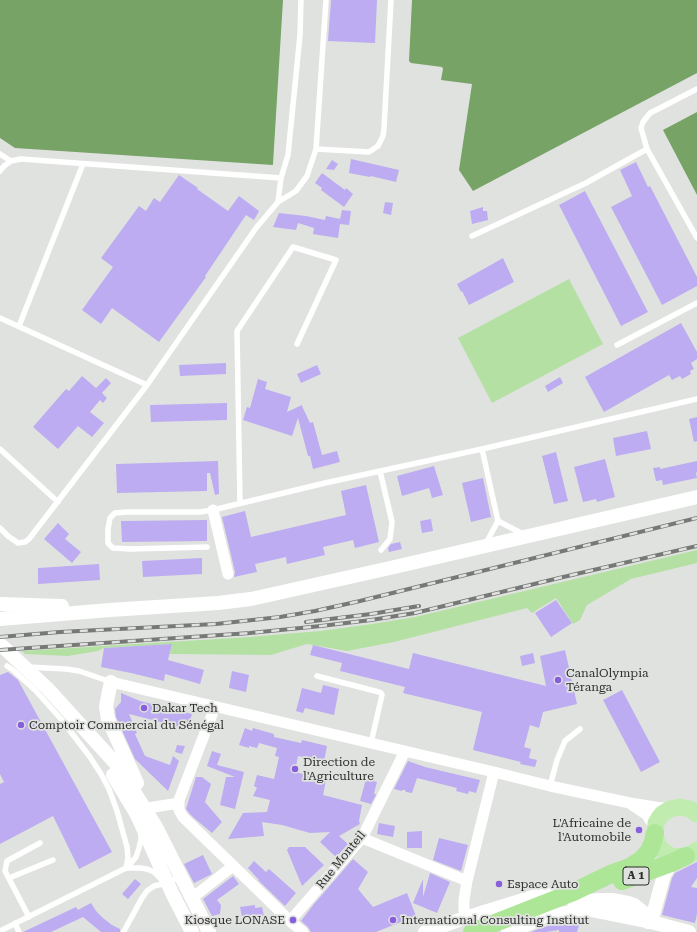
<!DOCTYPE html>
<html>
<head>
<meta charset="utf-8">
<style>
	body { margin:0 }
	canvas { display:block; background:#e0e2df }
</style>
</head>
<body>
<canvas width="697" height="932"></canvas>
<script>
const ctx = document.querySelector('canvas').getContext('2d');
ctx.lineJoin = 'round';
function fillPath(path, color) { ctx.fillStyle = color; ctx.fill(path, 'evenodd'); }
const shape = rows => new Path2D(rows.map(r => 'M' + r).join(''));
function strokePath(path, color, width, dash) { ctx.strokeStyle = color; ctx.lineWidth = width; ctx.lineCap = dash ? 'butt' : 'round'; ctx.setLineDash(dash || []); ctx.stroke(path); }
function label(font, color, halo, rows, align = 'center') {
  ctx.font = font + ' "Roboto Serif",serif'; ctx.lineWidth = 3.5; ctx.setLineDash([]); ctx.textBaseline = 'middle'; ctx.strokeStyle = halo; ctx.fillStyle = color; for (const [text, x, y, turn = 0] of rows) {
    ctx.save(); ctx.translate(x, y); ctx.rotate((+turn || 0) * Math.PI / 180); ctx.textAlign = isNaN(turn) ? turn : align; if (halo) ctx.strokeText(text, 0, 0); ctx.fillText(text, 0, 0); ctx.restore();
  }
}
const green = shape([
	[569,279,603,344,492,403,458,338],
	[697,550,697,563,631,579,587,605,580,620,573,624,556,598,532,613,527,608,394,642,347,651,307,644,271,655,170,654,172,644,104,648,98,651,68,656,25,654,22,651,249,637,320,631,372,624,415,617]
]);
const water = shape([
	[0,0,283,0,273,164,273,165,15,148,0,138],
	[412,0,697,0,697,73,473,191,459,170,472,84,441,80,443,69,442,67,411,63,409,61],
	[697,112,697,195,663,130]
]);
const building = shape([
	[331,0,377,0,375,43,328,41],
	[351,159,399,170,396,182,371,176,370,177,349,173],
	[332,160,338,164,334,170,326,169],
	[636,162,648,187,650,186,697,277,697,286,662,305,611,207,632,196,620,170],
	[322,173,345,190,346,188,353,194,344,207,321,190,322,188,315,183],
	[179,175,198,188,197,189,228,211,239,196,259,211,254,220,246,215,205,276,206,277,159,342,112,308,101,324,82,310,113,267,101,258,139,206,146,211,154,198,160,202],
	[585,191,648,312,621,326,559,205],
	[385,202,393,203,391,215,383,213],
	[483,207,483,211,487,211,488,220,472,224,470,211],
	[342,210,351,211,349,225,340,224,338,238,313,234,314,228,298,223,296,230,273,227,279,213,306,216,325,220,326,216,340,219],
	[503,258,514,282,469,305,462,291,461,292,457,284],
	[681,323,697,352,697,359,691,363,694,369,690,371,691,374,682,379,680,376,672,380,669,375,604,412,585,377],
	[226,363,226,374,180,376,179,365],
	[317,365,321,374,301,383,297,374],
	[82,376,96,388,106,378,111,383,102,393,107,398,103,403,100,400,90,412,104,423,92,437,78,426,58,449,33,427,66,389,69,391],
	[560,377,563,383,548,392,545,386],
	[258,379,267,382,265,389,291,397,287,412,302,405,302,406,310,423,313,422,322,455,337,451,340,462,313,469,310,456,308,456,298,418,292,436,243,420,247,407,250,408],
	[227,403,227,420,151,422,150,405],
	[697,417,697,441,694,442,689,419],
	[647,431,651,449,616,456,613,438],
	[556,452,568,501,554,504,542,456],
	[605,459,615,497,597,502,596,499,583,502,574,467],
	[218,461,219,494,215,495,210,473,207,473,207,491,117,493,116,464],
	[697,461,697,472,696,473,697,478,663,485,662,480,656,481,653,468,660,467,660,469],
	[434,466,443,495,432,498,429,488,402,496,397,476],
	[483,478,491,517,471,522,462,483],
	[366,485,379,542,355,548,353,540,323,547,325,555,287,564,286,557,255,564,257,572,234,577,235,572,222,517,245,511,251,537,346,515,341,491],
	[431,519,433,531,422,533,420,521],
	[207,520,207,541,122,542,121,521],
	[58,523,69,534,65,539,81,552,72,563,44,539],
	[400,542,402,549,389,552,388,548,391,544],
	[202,558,202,574,143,577,142,561],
	[99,564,100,580,38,584,38,568],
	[556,600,572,623,551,637,535,613],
	[172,644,168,660,204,670,200,684,165,674,164,681,131,673,101,667,104,648],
	[313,645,409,669,413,653,546,686,540,656,565,650,577,704,543,712,539,728,530,725,524,747,531,749,529,758,537,760,535,767,520,764,521,762,473,750,482,712,403,693,405,687,340,671,342,663,310,655],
	[533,653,535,663,522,666,520,656],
	[232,671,249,675,246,692,229,688],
	[8,672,18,680,112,852,79,869,53,816,0,844,0,784,4,782,0,774,0,675],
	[323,685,339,689,334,715,305,708,303,713,296,711,302,688,321,693],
	[622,690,660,762,641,772,603,700],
	[121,693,140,701,192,714,188,729,129,714,137,733,135,734,145,756,170,765,173,756,179,761,168,791,135,759,116,717,115,709,121,702],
	[245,728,252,731,253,728,274,734,274,737,301,743,302,740,327,746,324,761,298,756,295,772,326,780,323,795,362,805,359,821,360,824,339,836,348,844,336,857,320,842,330,832,310,833,282,825,262,822,264,836,228,839,243,813,267,812,270,800,253,796,257,788,254,786,257,775,274,779,279,757,275,756,277,748,259,743,257,748,249,746,249,748,239,745],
	[177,745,185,746,182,754,175,752],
	[212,751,221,754,217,765,244,772,235,809,220,805,226,777,235,777,207,766],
	[408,761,425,767,480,780,476,793,469,791,468,794,456,791,457,788,417,778,412,793,406,792,405,790,402,790,402,791,394,789],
	[196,777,202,777,211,784,205,802,204,801,222,822,212,833,194,818,189,813,186,809],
	[366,779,377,782,374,793,376,795,371,804,360,801],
	[379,823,395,826,393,837,377,834],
	[422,831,422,848,407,848,407,832],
	[439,838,468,845,461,871,433,860],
	[289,847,305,847,324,865,302,886,287,850],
	[203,855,212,874,194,883,184,864],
	[353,859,368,872,358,889,373,907,407,893,416,916,376,932,311,932,308,927,301,921,314,904],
	[254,861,266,872,269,869,296,893,285,906,258,880,259,880,248,868],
	[697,862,697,878,691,887,697,888,697,914,695,923,662,915,672,878,675,873],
	[430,873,450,882,437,913,413,903,423,879,423,897],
	[233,876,239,884,217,900,221,905,220,914,212,916,203,899],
	[135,879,141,884,128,899,122,894],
	[91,903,96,911,103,918,112,925,120,929,120,932,101,932,83,917,51,932,23,932,76,907,78,910],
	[255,905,255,908,262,907,264,916,256,917,256,915,242,917,240,907],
	[567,921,580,922,577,932,559,932,559,930,546,932,531,932,541,928]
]);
const service = shape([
	[697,89,660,108,650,113,643,122,641,128,647,149,697,238],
	[316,149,369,152,378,146,383,136,384,128,391,0],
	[0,154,11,161],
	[0,171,4,166,11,161,21,159,281,178],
	[278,202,281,178,288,155,300,35,301,0],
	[472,236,586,183,647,149],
	[0,318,147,385],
	[19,326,83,164],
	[617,345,697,303],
	[0,449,58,502],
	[482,449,498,521],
	[380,471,392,522,390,539,381,550],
	[240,503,237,331,293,247,336,260,297,344],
	[0,528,8,536,18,543,25,542,29,539,147,385,256,228,278,202,296,191,307,176,316,149,326,0],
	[485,545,498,521,523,534],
	[207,547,130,549,113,548,108,543,108,529,110,518,115,513,126,512,200,512,213,510,325,483,482,449,697,399],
	[7,666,13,670,35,690,61,719,90,757,101,774,109,789,117,811,127,847,128,858,126,868],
	[27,667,66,669,79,671,111,682],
	[317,676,379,692,381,693,382,695,371,743],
	[550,786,557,760,565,741,580,729],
	[127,868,136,857,139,848,141,839,141,835],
	[9,878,53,860],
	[29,917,5,871,7,861,40,843],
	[15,923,19,932],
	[0,931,126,868,140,868,147,869,154,872,160,878],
	[124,931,142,898,147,891,154,886,167,883,181,876]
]);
const minor = shape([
	[213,510,228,574],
	[111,682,494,772,550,786,630,803,661,808,672,807],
	[215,707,179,800,179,810,183,817,290,921,303,932],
	[632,805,647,815,655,828],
	[148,808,179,803],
	[362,838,467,881],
	[192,898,233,866],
	[465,918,464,910,464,900,467,881,494,772],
	[290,921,362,838,405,751]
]);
const tertiary = shape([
	[0,604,62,606],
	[0,619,110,610,218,603,251,599,390,568,697,497],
	[0,644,47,688,118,766,156,827,209,932],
	[111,682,108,696,106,707,108,719,137,783],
	[113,775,137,815,172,893,192,932],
	[574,902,600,900,612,900,628,903,634,905,644,913,648,922],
	[651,922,664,875,671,863],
	[425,932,465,918,536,896,559,893],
	[508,932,538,920,561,914,580,910,591,910,651,922,689,932]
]);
const primary = shape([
	[697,814,690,809,680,807,670,809,662,814,659,818,656,823,655,833,657,844,662,850,669,855,675,857,686,856,691,854,697,850]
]);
const trunk = shape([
	[622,881,671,863,686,856],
	[472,932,571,893,613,873,630,867,642,859,649,851,653,842,655,833]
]);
const rail = shape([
	[306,622,371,614,419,606],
	[0,637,60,632,216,624,280,617,315,611,360,601,697,518],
	[0,650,250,633,321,626,371,620,415,613,559,578,697,546]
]);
const markers = [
	[558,680,4,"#885fda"],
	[144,708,4,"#885fda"],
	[21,725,4,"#885fda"],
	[295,769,4,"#885fda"],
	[639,830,4,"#885fda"],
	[499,884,4,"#885fda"],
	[293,920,4,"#885fda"],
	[393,920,4,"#885fda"]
];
const shields = [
	[636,876,26]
];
const shieldNames = [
	["A 1",636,876]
];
const poiNames = [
	["CanalOlympia",566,673],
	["Téranga",566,687],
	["Dakar Tech",152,708],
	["Comptoir Commercial du Sénégal",29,725],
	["Direction de",303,762],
	["l'Agriculture",303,776],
	["L'Africaine de",631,823,"right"],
	["l'Automobile",631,837,"right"],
	["Espace Auto",507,884],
	["Kiosque LONASE",285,920,"right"],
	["International Consulting Institut",401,920]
];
const streetNames = [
	["Rue Monteil",341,860,-51]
];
fillPath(green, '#b4e1a3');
fillPath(water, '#77a366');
fillPath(building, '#bdacf1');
strokePath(service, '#fff', 5.5);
strokePath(minor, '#fff', 11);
strokePath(tertiary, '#fff', 14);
strokePath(primary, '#c1ecb0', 17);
strokePath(trunk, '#ace696', 18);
strokePath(rail, '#777977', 4);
strokePath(rail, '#e0e2df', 2.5, [8]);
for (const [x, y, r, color] of markers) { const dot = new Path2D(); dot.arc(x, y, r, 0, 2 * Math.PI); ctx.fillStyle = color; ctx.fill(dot); strokePath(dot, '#e0e2df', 1.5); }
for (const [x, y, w] of shields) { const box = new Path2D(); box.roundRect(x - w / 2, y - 9, w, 18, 3); ctx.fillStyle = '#e0e2df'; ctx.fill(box); strokePath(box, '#2d2e2d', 1); }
label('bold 11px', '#2d2e2d', null, shieldNames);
label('12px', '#2d2e2d', '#e0e2df', poiNames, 'left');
label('12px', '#2d2e2d', '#e0e2df', streetNames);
</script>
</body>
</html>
